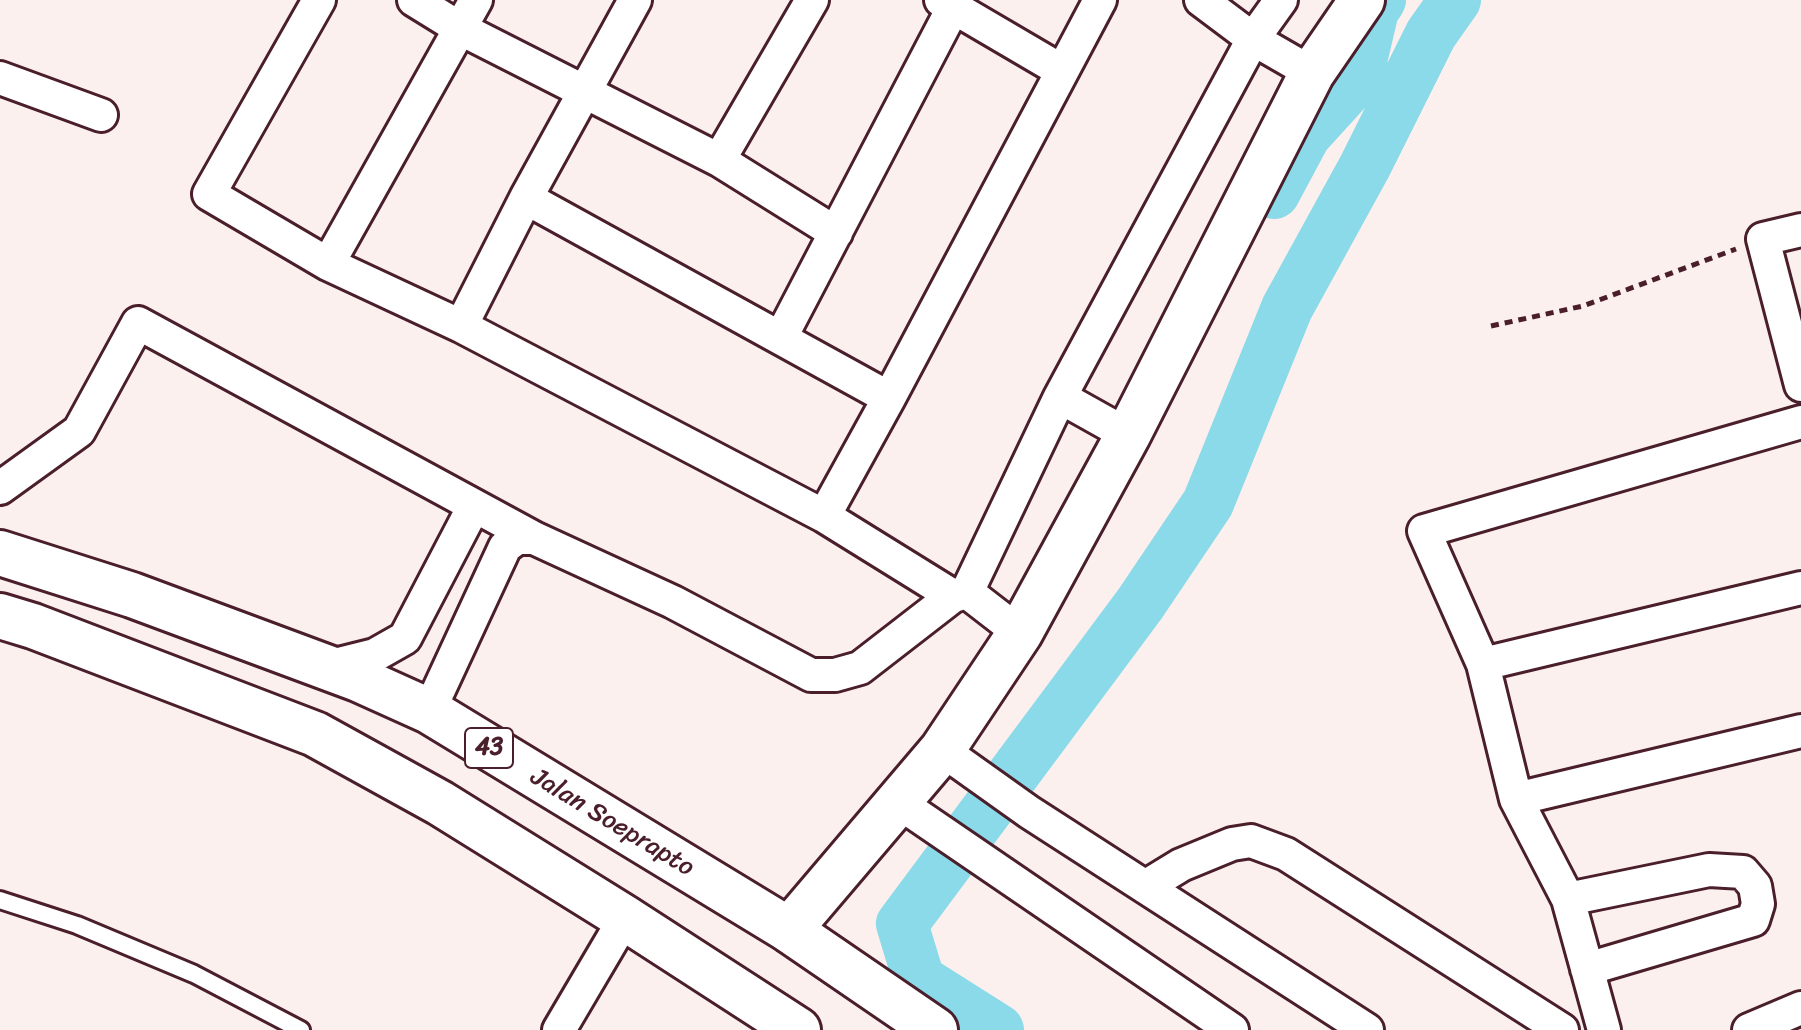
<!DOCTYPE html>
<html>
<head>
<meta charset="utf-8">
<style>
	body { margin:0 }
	canvas { display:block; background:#fbf0ed }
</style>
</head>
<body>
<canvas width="1801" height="1030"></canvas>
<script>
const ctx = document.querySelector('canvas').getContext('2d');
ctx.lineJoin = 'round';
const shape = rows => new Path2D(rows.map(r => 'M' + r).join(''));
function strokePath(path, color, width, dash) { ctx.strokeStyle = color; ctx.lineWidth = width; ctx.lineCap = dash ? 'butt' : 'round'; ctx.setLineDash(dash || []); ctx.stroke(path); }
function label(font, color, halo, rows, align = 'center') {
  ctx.font = font + ' Sriracha,sans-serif'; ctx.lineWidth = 6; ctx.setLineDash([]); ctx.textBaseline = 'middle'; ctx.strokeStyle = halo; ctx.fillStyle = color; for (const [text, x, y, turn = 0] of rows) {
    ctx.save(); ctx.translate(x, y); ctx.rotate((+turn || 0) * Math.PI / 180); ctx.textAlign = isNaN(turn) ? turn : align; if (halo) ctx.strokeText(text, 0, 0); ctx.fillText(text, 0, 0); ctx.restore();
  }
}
const river = shape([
	[1274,193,1305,135,1357,78,1373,10,1380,0],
	[998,1030,919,980,902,924,1140,604,1208,503,1287,308,1365,166,1431,34,1455,0]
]);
const path = shape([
	[1491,326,1583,306,1736,249]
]);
const lane = shape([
	[0,900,77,925,194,974,301,1030]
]);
const street = shape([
	[319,0,209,194,328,264,461,326,824,516,953,596,967,592,1020,633],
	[414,0,461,29,719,160,836,233],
	[941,0,1062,71],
	[1201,0,1253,39,1312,73],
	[0,78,101,115],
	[719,160,812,0],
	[526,198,889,398],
	[1801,230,1763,239,1801,385],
	[328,264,476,0],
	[461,326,526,198,635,0],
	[781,337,953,8],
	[1060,397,1128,435],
	[0,488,79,431,138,323,534,538],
	[824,516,889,398,1100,0],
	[967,592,1060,397,1253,39,1281,0],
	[1483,664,1801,588],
	[327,667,375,655,405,638,474,506],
	[429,711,505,547,517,538,534,538,673,602,811,675,835,675,860,668,953,596],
	[942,750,1029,812,1367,1030],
	[1516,799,1801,731],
	[898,802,1232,1030],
	[1145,887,1181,865,1232,844,1251,841,1286,854,1562,1030],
	[1568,899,1709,870,1743,872,1755,886,1758,904,1753,920,1587,969],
	[559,1030,625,918],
	[1604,1030,1568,899,1516,799,1483,664,1424,531,1801,422],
	[1749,1030,1801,1008]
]);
const secondary = shape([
	[789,930,942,750,1020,633,1128,435,1312,73,1362,0]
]);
const highway = shape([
	[0,553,132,595,358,679,429,711,789,930,935,1030],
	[0,616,33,626,315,734,440,803,625,918,798,1030]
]);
const shields = [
	[489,748,48]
];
const shieldNames = [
	["43",489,748]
];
const streetNames = [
	["Jalan Soeprapto",612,823,31]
];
strokePath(river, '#8bdae9', 52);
strokePath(lane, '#4a1f2b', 22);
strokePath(street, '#4a1f2b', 38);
strokePath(secondary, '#4a1f2b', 50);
strokePath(highway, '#4a1f2b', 50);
strokePath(path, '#4a1f2b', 5, [8, 6]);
strokePath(lane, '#fff', 16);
strokePath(street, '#fff', 32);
strokePath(secondary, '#fff', 44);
strokePath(highway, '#fff', 44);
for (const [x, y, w] of shields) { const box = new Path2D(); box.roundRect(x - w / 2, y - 20, w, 40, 6); ctx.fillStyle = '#fff'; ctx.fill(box); strokePath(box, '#4a1f2b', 2); }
label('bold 24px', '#4a1f2b', null, shieldNames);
label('26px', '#4a1f2b', '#fff', streetNames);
</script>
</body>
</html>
